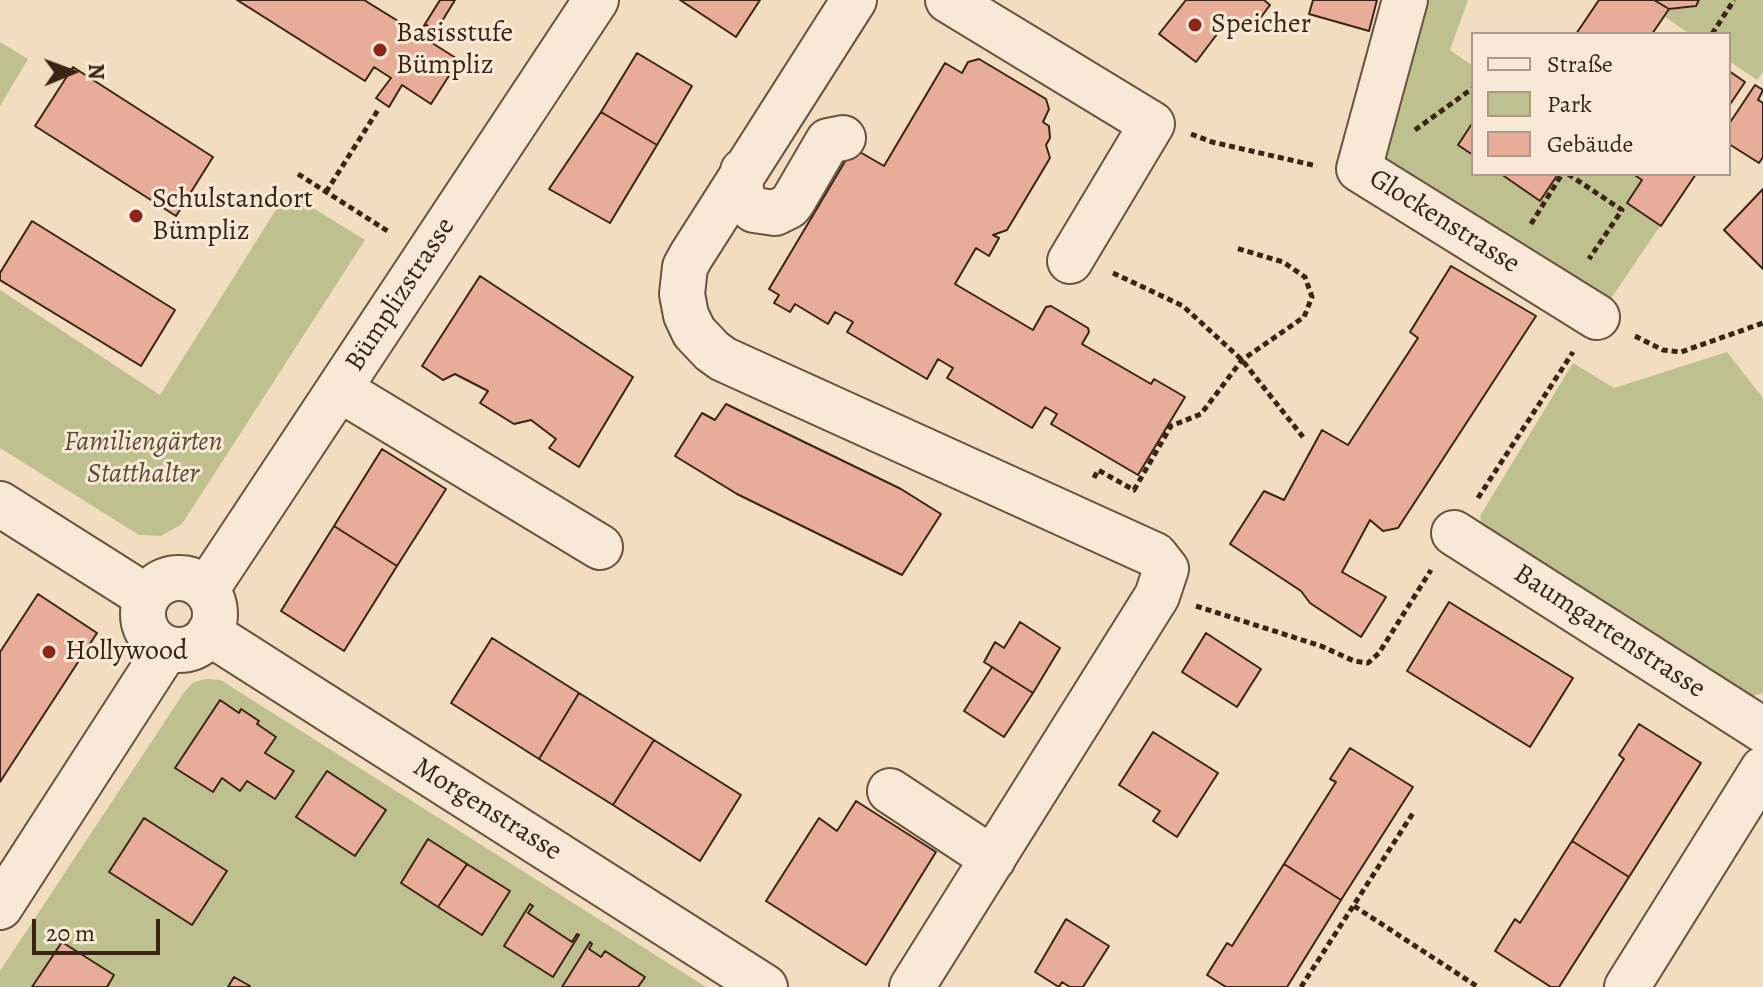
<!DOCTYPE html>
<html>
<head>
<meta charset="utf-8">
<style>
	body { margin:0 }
	#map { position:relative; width:1763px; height:987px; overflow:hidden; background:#f2ddc0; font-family:Alegreya,serif }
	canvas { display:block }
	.legend { position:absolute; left:1471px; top:32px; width:260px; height:144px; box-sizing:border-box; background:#f7e9d6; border:2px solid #ac9a88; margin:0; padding:10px 14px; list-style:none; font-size:24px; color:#3b2414 }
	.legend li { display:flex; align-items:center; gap:16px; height:40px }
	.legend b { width:40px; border:2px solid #ac9a88 }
	.north { position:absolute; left:32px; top:32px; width:80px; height:80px; -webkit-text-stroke:6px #f7e9d6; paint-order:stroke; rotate:89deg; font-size:22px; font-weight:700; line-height:32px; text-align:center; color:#3b2414 }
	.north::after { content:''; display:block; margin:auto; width:28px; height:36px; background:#3b2414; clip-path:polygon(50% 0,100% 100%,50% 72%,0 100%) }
	.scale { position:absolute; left:32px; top:919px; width:128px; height:36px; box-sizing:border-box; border:4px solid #3b2414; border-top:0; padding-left:10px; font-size:24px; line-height:28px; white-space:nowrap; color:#3b2414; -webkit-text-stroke:6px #f7e9d6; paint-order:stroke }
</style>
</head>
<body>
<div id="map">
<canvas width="1763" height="987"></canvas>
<ul class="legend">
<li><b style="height:10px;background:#f7e9d6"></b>Straße</li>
<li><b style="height:22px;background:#bec090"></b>Park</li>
<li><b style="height:22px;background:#e8ad99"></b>Gebäude</li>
</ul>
<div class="north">N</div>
<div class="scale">20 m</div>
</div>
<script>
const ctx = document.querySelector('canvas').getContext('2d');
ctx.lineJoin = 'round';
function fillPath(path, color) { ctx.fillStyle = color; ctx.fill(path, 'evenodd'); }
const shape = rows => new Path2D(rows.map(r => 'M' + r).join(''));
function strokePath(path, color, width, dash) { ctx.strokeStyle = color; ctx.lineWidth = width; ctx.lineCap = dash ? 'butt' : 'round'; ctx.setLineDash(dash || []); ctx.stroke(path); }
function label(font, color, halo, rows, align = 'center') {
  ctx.font = font + ' Alegreya,serif'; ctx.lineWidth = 6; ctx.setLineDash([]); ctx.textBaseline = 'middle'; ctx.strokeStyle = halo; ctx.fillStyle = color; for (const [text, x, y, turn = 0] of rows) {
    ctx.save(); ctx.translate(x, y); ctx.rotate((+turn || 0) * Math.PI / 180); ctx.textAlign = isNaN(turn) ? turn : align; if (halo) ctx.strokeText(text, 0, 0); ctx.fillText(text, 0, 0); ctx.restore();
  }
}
const green = shape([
	[1422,0,1468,0,1450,50,1473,66,1473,121,1457,145,1473,156,1473,174,1500,174,1541,202,1559,174,1631,174,1642,181,1627,204,1660,226,1608,303,1373,160],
	[1701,0,1763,0,1763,72,1757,80,1729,61,1729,34,1690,34,1665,17,1669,10,1696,7],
	[0,42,28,59,0,106],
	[287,192,365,240,182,524,161,536,139,535,0,448,0,290,160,395],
	[1727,352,1763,398,1763,693,1752,696,1735,692,1484,535,1480,516,1573,363,1614,388],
	[206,679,221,680,230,686,706,987,638,987,644,977,606,952,601,957,589,949,592,944,590,943,562,987,249,987,235,977,228,987,107,987,114,975,32,987,0,987,0,971,185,691,194,682],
	[220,700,239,713,242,710,259,721,257,724,275,737,265,753,294,771,275,799,247,781,240,790,222,778,212,792,176,768],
	[327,771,386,810,355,856,296,817],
	[143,819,227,871,192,925,109,872],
	[428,840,509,891,482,935,401,883],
	[530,905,528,913,572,942,577,934,579,935,553,977,504,946]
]);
const building = shape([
	[237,0,364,0,419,34,425,24,436,31,429,41,459,60,431,104,402,85,389,107,376,98,391,78,374,67,365,81,237,0],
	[440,0,455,0,436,31,425,24,440,0],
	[680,0,760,0,736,37,680,0],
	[1186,0,1264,0,1270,5,1250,32,1230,17,1196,62,1159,34,1186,0],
	[1313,0,1377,0,1369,31,1309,14,1313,0],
	[1599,0,1654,0,1669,9,1652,34,1576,34,1599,0],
	[1654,0,1699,0,1696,6,1669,9,1654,0],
	[637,53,692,86,657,145,601,112,637,53],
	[979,59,1046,99,1049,109,1043,122,1049,126,1050,138,1046,145,1050,158,1007,230,993,235,999,238,989,256,976,248,955,284,1033,330,1046,307,1051,306,1088,328,1089,332,1082,344,1151,384,1154,379,1185,397,1138,475,1051,424,1057,414,1045,407,1032,428,947,378,953,368,938,359,927,379,847,332,853,322,835,312,828,324,795,304,790,312,774,303,779,295,769,289,853,148,884,166,945,63,962,73,968,62,979,59],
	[73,67,213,157,176,216,35,126,73,67],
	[1729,71,1745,82,1729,106,1729,71],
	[1755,85,1763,90,1758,100,1763,103,1763,157,1759,163,1729,144,1729,124,1755,85],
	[601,112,657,145,610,223,549,189,601,112],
	[1473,122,1473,155,1458,145,1473,122],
	[1501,174,1558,174,1540,201,1501,174],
	[1633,174,1696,174,1661,226,1627,203,1642,180,1633,174],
	[1763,189,1763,269,1724,230,1763,189],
	[32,221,175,310,141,366,0,280,0,273,32,221],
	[1451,266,1536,316,1398,528,1383,531,1370,520,1342,572,1386,597,1361,637,1310,603,1301,591,1230,544,1264,491,1284,500,1322,430,1348,445,1418,338,1410,332,1451,266],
	[480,276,633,377,579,467,549,448,556,439,531,420,514,424,480,403,488,391,455,374,443,380,422,366,480,276],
	[726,404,901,489,941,514,902,575,737,494,675,456,702,413,715,420,726,404],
	[382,449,446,489,397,566,334,526,382,449],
	[334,526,397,566,344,651,281,611,334,526],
	[38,594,97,633,0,782,0,652,38,594],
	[1449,602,1573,678,1530,747,1407,671,1449,602],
	[1020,622,1060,648,1033,693,984,662,995,642,1004,648,1020,622],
	[1206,633,1261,669,1237,707,1182,672,1206,633],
	[492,638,579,693,539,759,451,703,492,638],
	[992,667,1033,693,1004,737,964,711,992,667],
	[579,693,654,740,613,805,539,759,579,693],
	[220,700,239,713,241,709,259,721,257,724,276,737,265,753,294,771,275,799,247,781,240,791,222,778,213,792,175,768,220,700],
	[1639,724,1701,763,1629,877,1572,841,1624,759,1619,755,1639,724],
	[1153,732,1218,773,1177,837,1153,821,1160,811,1119,785,1153,732],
	[654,740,741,795,700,861,613,805,654,740],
	[1350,748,1413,787,1341,900,1284,864,1336,782,1330,779,1350,748],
	[327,771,386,810,355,856,296,817,327,771],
	[856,801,936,852,866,965,766,901,819,818,837,831,856,801],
	[144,818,227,871,192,925,109,872,144,818],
	[428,839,467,864,438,907,401,883,428,839],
	[1572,841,1629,877,1559,987,1551,987,1495,951,1515,919,1520,923,1572,841],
	[467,864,510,891,482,935,438,907,467,864],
	[1284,864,1341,900,1287,987,1226,987,1207,975,1227,943,1232,946,1284,864],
	[530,904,533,906,528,913,572,942,577,934,579,935,553,977,504,946,530,904],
	[1066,919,1109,946,1083,987,1070,987,1062,982,1059,987,1035,972,1066,919],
	[62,942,114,975,107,987,32,987,62,942],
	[590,942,592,944,589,949,601,957,605,951,645,977,638,987,562,987,590,942],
	[234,977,250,986,249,987,228,987,234,977]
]);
const path = shape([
	[1712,34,1734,0],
	[1415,130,1473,88],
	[1191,134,1212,142,1317,166],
	[298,174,389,232],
	[1568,174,1622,210,1589,259],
	[326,192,378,110],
	[1531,224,1562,174],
	[1113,273,1183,306,1242,360,1303,437],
	[1635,336,1663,350,1681,352,1763,323],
	[1094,478,1098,470,1134,490,1171,426,1201,414,1242,360,1304,317,1312,297,1305,277,1283,262,1236,248],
	[1478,498,1573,352],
	[1196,606,1321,646,1354,661,1368,663,1379,653,1431,570],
	[1354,906,1478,987],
	[1301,987,1413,813]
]);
const minor = shape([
	[854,0,691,256,685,267,682,294,686,315,694,332,712,351,723,359,1155,555,1166,569,1157,596,912,987],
	[948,0,1152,124,1070,261],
	[1405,0,1359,169,1597,317],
	[743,171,740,187,744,201,754,210,775,213,789,206,793,201,828,141,843,138],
	[339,389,600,547],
	[0,504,147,597],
	[1454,533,1763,730],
	'143 614a36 36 0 1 1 72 0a36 36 0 1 1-72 0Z',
	[206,590,596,0],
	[209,633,765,987],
	[890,791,993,859],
	[0,907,167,648],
	[1627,987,1763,769]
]);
const markers = [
	[1195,25,8,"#8f2418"],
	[380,50,8,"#8f2418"],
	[136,216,8,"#8f2418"],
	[49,652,8,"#8f2418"]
];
const poiNames = [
	["Speicher",1211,25],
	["Basisstufe",396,34],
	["Bümpliz",396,66],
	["Schulstandort",152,200],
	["Bümpliz",152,232],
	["Hollywood",65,652]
];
const streetNames = [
	["Glockenstrasse",1444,222,32],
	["Bümplizstrasse",401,295,-57],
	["Baumgartenstrasse",1609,632,33],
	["Morgenstrasse",487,810,32]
];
const parkNames = [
	["Familiengärten",143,443],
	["Statthalter",143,475]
];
fillPath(green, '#bec090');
fillPath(building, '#e8ad99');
strokePath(building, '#3b2414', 2);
strokePath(minor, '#69523f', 48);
strokePath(path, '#3b2414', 5, [6, 4]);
strokePath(minor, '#f7e9d6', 44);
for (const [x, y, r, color] of markers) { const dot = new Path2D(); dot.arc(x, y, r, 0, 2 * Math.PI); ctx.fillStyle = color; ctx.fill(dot); strokePath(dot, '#f7e9d6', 3); }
label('28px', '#3b2414', '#f7e9d6', poiNames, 'left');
label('28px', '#3b2414', '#f7e9d6', streetNames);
label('italic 28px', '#5c4b33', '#f7e9d6', parkNames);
</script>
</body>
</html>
